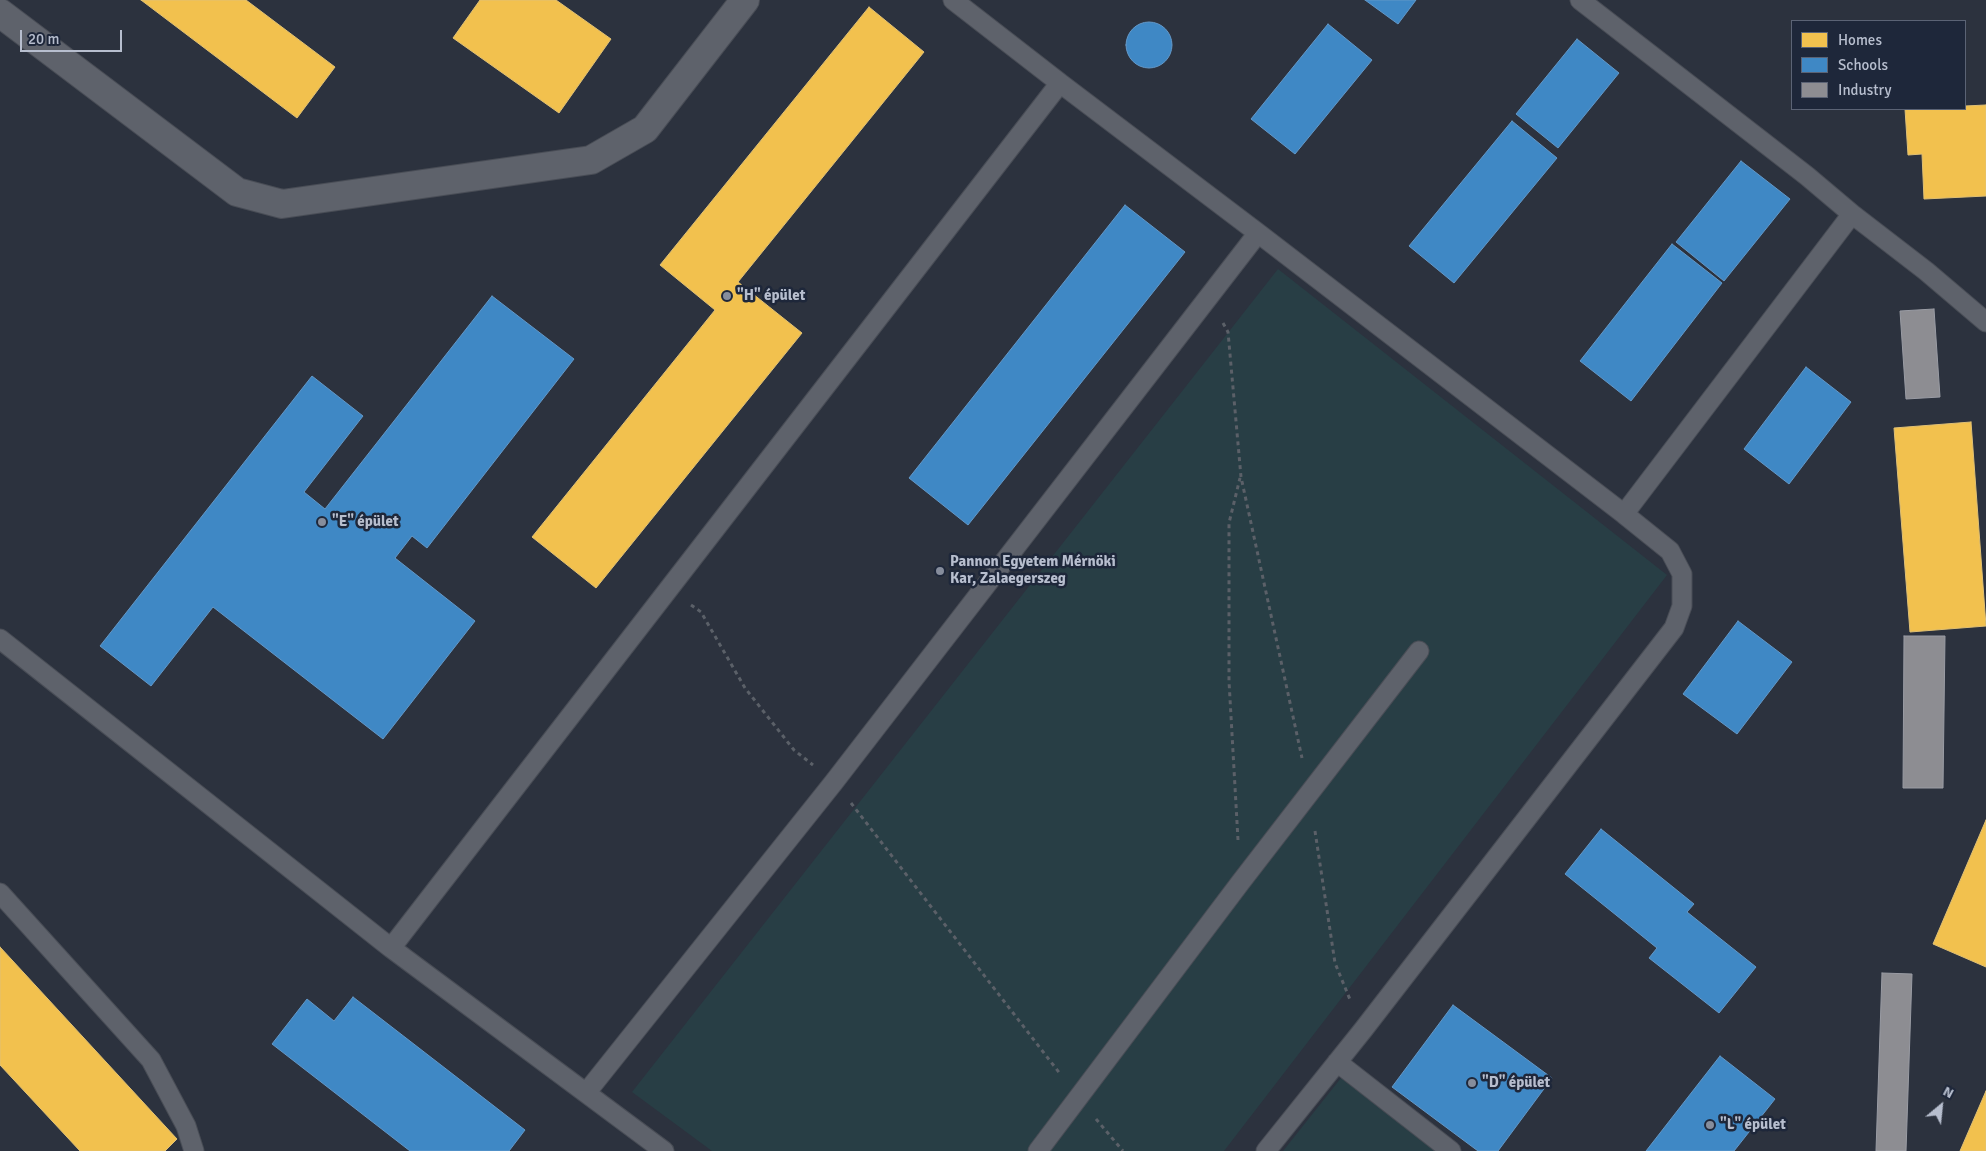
<!DOCTYPE html>
<html>
<head>
<meta charset="utf-8">
<style>
	body { margin:0 }
	#map { position:relative; width:1986px; height:1151px; overflow:hidden; background:#2c323e; font-family:Signika,sans-serif }
	canvas { display:block }
	.legend { position:absolute; left:1791px; top:20px; width:175px; height:90px; box-sizing:border-box; background:#1e273a; border:1px solid #5b6375; margin:0; padding:6px 9px; list-style:none; font-size:15px; color:#b7bece }
	.legend li { display:flex; align-items:center; gap:10px; height:25px }
	.legend b { width:25px; border:1px solid #5b6375 }
	.north { position:absolute; left:1916px; top:1081px; width:50px; height:50px; -webkit-text-stroke:4px #1e273a; paint-order:stroke; rotate:28deg; font-size:14px; font-weight:700; line-height:20px; text-align:center; color:#b7bece }
	.north::after { content:''; display:block; margin:auto; width:18px; height:22px; background:#b7bece; clip-path:polygon(50% 0,100% 100%,50% 72%,0 100%) }
	.scale { position:absolute; left:20px; top:30px; width:102px; height:22px; box-sizing:border-box; border:2px solid #b7bece; border-top:0; padding-left:6px; font-size:15px; line-height:18px; white-space:nowrap; color:#b7bece; -webkit-text-stroke:4px #1e273a; paint-order:stroke }
</style>
</head>
<body>
<div id="map">
<canvas width="1986" height="1151"></canvas>
<ul class="legend">
<li><b style="height:14px;background:#f2c14e"></b>Homes</li>
<li><b style="height:14px;background:#3f88c5"></b>Schools</li>
<li><b style="height:14px;background:#8d8d92"></b>Industry</li>
</ul>
<div class="north">N</div>
<div class="scale">20 m</div>
</div>
<script>
const ctx = document.querySelector('canvas').getContext('2d');
ctx.lineJoin = 'round';
function fillPath(path, color) { ctx.fillStyle = color; ctx.fill(path, 'evenodd'); }
const shape = rows => new Path2D(rows.map(r => 'M' + r).join(''));
function strokePath(path, color, width, dash) { ctx.strokeStyle = color; ctx.lineWidth = width; ctx.lineCap = dash ? 'butt' : 'round'; ctx.setLineDash(dash || []); ctx.stroke(path); }
function label(font, color, halo, rows, align = 'center') {
  ctx.font = font + ' Signika,sans-serif'; ctx.lineWidth = 5; ctx.setLineDash([]); ctx.textBaseline = 'middle'; ctx.strokeStyle = halo; ctx.fillStyle = color; for (const [text, x, y, turn = 0] of rows) {
    ctx.save(); ctx.translate(x, y); ctx.rotate((+turn || 0) * Math.PI / 180); ctx.textAlign = isNaN(turn) ? turn : align; if (halo) ctx.strokeText(text, 0, 0); ctx.fillText(text, 0, 0); ctx.restore();
  }
}
const green = shape([
	[1278,269,1667,575,1224,1151,712,1151,632,1092],
	[1341,1078,1436,1151,1283,1151]
]);
const homes = shape([
	[141,0,246,0,335,67,297,118,141,0],
	[480,0,556,0,611,39,559,113,453,38,480,0],
	[869,7,924,52,738,282,802,333,596,588,532,537,715,310,660,265,869,7],
	[1986,105,1986,196,1924,199,1922,154,1908,155,1905,109,1965,109,1965,106,1986,105],
	[1971,422,1986,626,1910,632,1894,428,1971,422],
	[1986,820,1986,967,1933,944,1986,820],
	[0,947,177,1139,165,1151,80,1151,0,1065,0,947],
	[1986,1091,1986,1151,1960,1151,1986,1091]
]);
const schools = shape([
	[1365,0,1416,0,1398,24,1365,0],
	'1126 45a23 23 0 1 1 46 0a23 23 0 1 1-46 0Z',
	[1328,24,1372,60,1295,154,1251,119,1328,24],
	[1577,39,1619,73,1558,148,1516,114,1577,39],
	[1512,121,1557,158,1454,283,1409,246,1512,121],
	[1741,161,1790,199,1724,281,1676,242,1741,161],
	[1125,205,1185,252,968,525,909,478,1125,205],
	[1672,244,1722,283,1631,401,1580,361,1672,244],
	[492,296,574,359,427,548,412,536,395,558,475,621,383,739,213,607,151,686,100,646,312,376,363,416,304,492,325,509,492,296],
	[1806,367,1851,402,1789,484,1744,449,1806,367],
	[1738,621,1792,662,1737,734,1683,694,1738,621],
	[1601,829,1694,904,1687,912,1756,967,1719,1013,1649,958,1657,948,1565,874,1601,829],
	[353,997,525,1130,509,1151,410,1151,272,1044,307,999,334,1021,353,997],
	[1453,1005,1552,1078,1498,1151,1478,1151,1392,1087,1453,1005],
	[1720,1056,1775,1099,1734,1151,1646,1151,1720,1056]
]);
const industry = shape([
	[1934,309,1940,397,1906,399,1900,311,1934,309],
	[1904,636,1945,636,1943,788,1903,788,1904,636],
	[1882,973,1912,974,1906,1151,1876,1151,1882,973]
]);
const path = shape([
	[1223,323,1228,332,1241,477,1302,758],
	[691,605,701,612,745,688,794,750,813,765],
	[851,803,1061,1075],
	[1315,831,1335,963,1351,1002],
	[1238,840,1229,681,1229,523,1240,478],
	[1096,1119,1123,1151]
]);
const lane = shape([
	[953,0,1060,83],
	[1580,0,1807,176,1852,214],
	[1624,514,1852,214,1926,271,1986,322],
	[0,639,391,948],
	[0,893,151,1060,186,1126,194,1151],
	[1337,1062,1451,1151],
	[586,1093,834,782,1258,233],
	[664,1151,391,948,1060,83,1258,233,1624,514,1670,551,1682,574,1682,606,1674,628,1363,1030,1266,1151],
	[1038,1151,1240,883,1419,651]
]);
const street = shape([
	[0,13,237,192,282,204,591,160,645,129,745,0]
]);
const markers = [
	[727,296,5,"#868d9c"],
	[322,522,5,"#868d9c"],
	[940,571,5,"#868d9c"],
	[1472,1083,5,"#868d9c"],
	[1710,1125,5,"#868d9c"]
];
const poiNames = [
	["\"H\" épület",737,296],
	["\"E\" épület",332,522],
	["Pannon Egyetem Mérnöki",950,562],
	["Kar, Zalaegerszeg",950,579],
	["\"D\" épület",1482,1083],
	["\"L\" épület",1720,1125]
];
fillPath(green, '#283e45');
fillPath(homes, '#f2c14e');
strokePath(homes, '#e0c074', 1);
fillPath(schools, '#3f88c5');
strokePath(schools, '#6398c8', 1);
fillPath(industry, '#8d8d92');
strokePath(industry, '#9a9ca4', 1);
strokePath(lane, '#494d56', 21);
strokePath(street, '#494d56', 30);
strokePath(path, '#5b6068', 3, [4, 4]);
strokePath(lane, '#5e626b', 19);
strokePath(street, '#5e626b', 28);
for (const [x, y, r, color] of markers) { const dot = new Path2D(); dot.arc(x, y, r, 0, 2 * Math.PI); ctx.fillStyle = color; ctx.fill(dot); strokePath(dot, '#1e273a', 2); }
label('bold 15px', '#b7bece', '#1e273a', poiNames, 'left');
</script>
</body>
</html>
